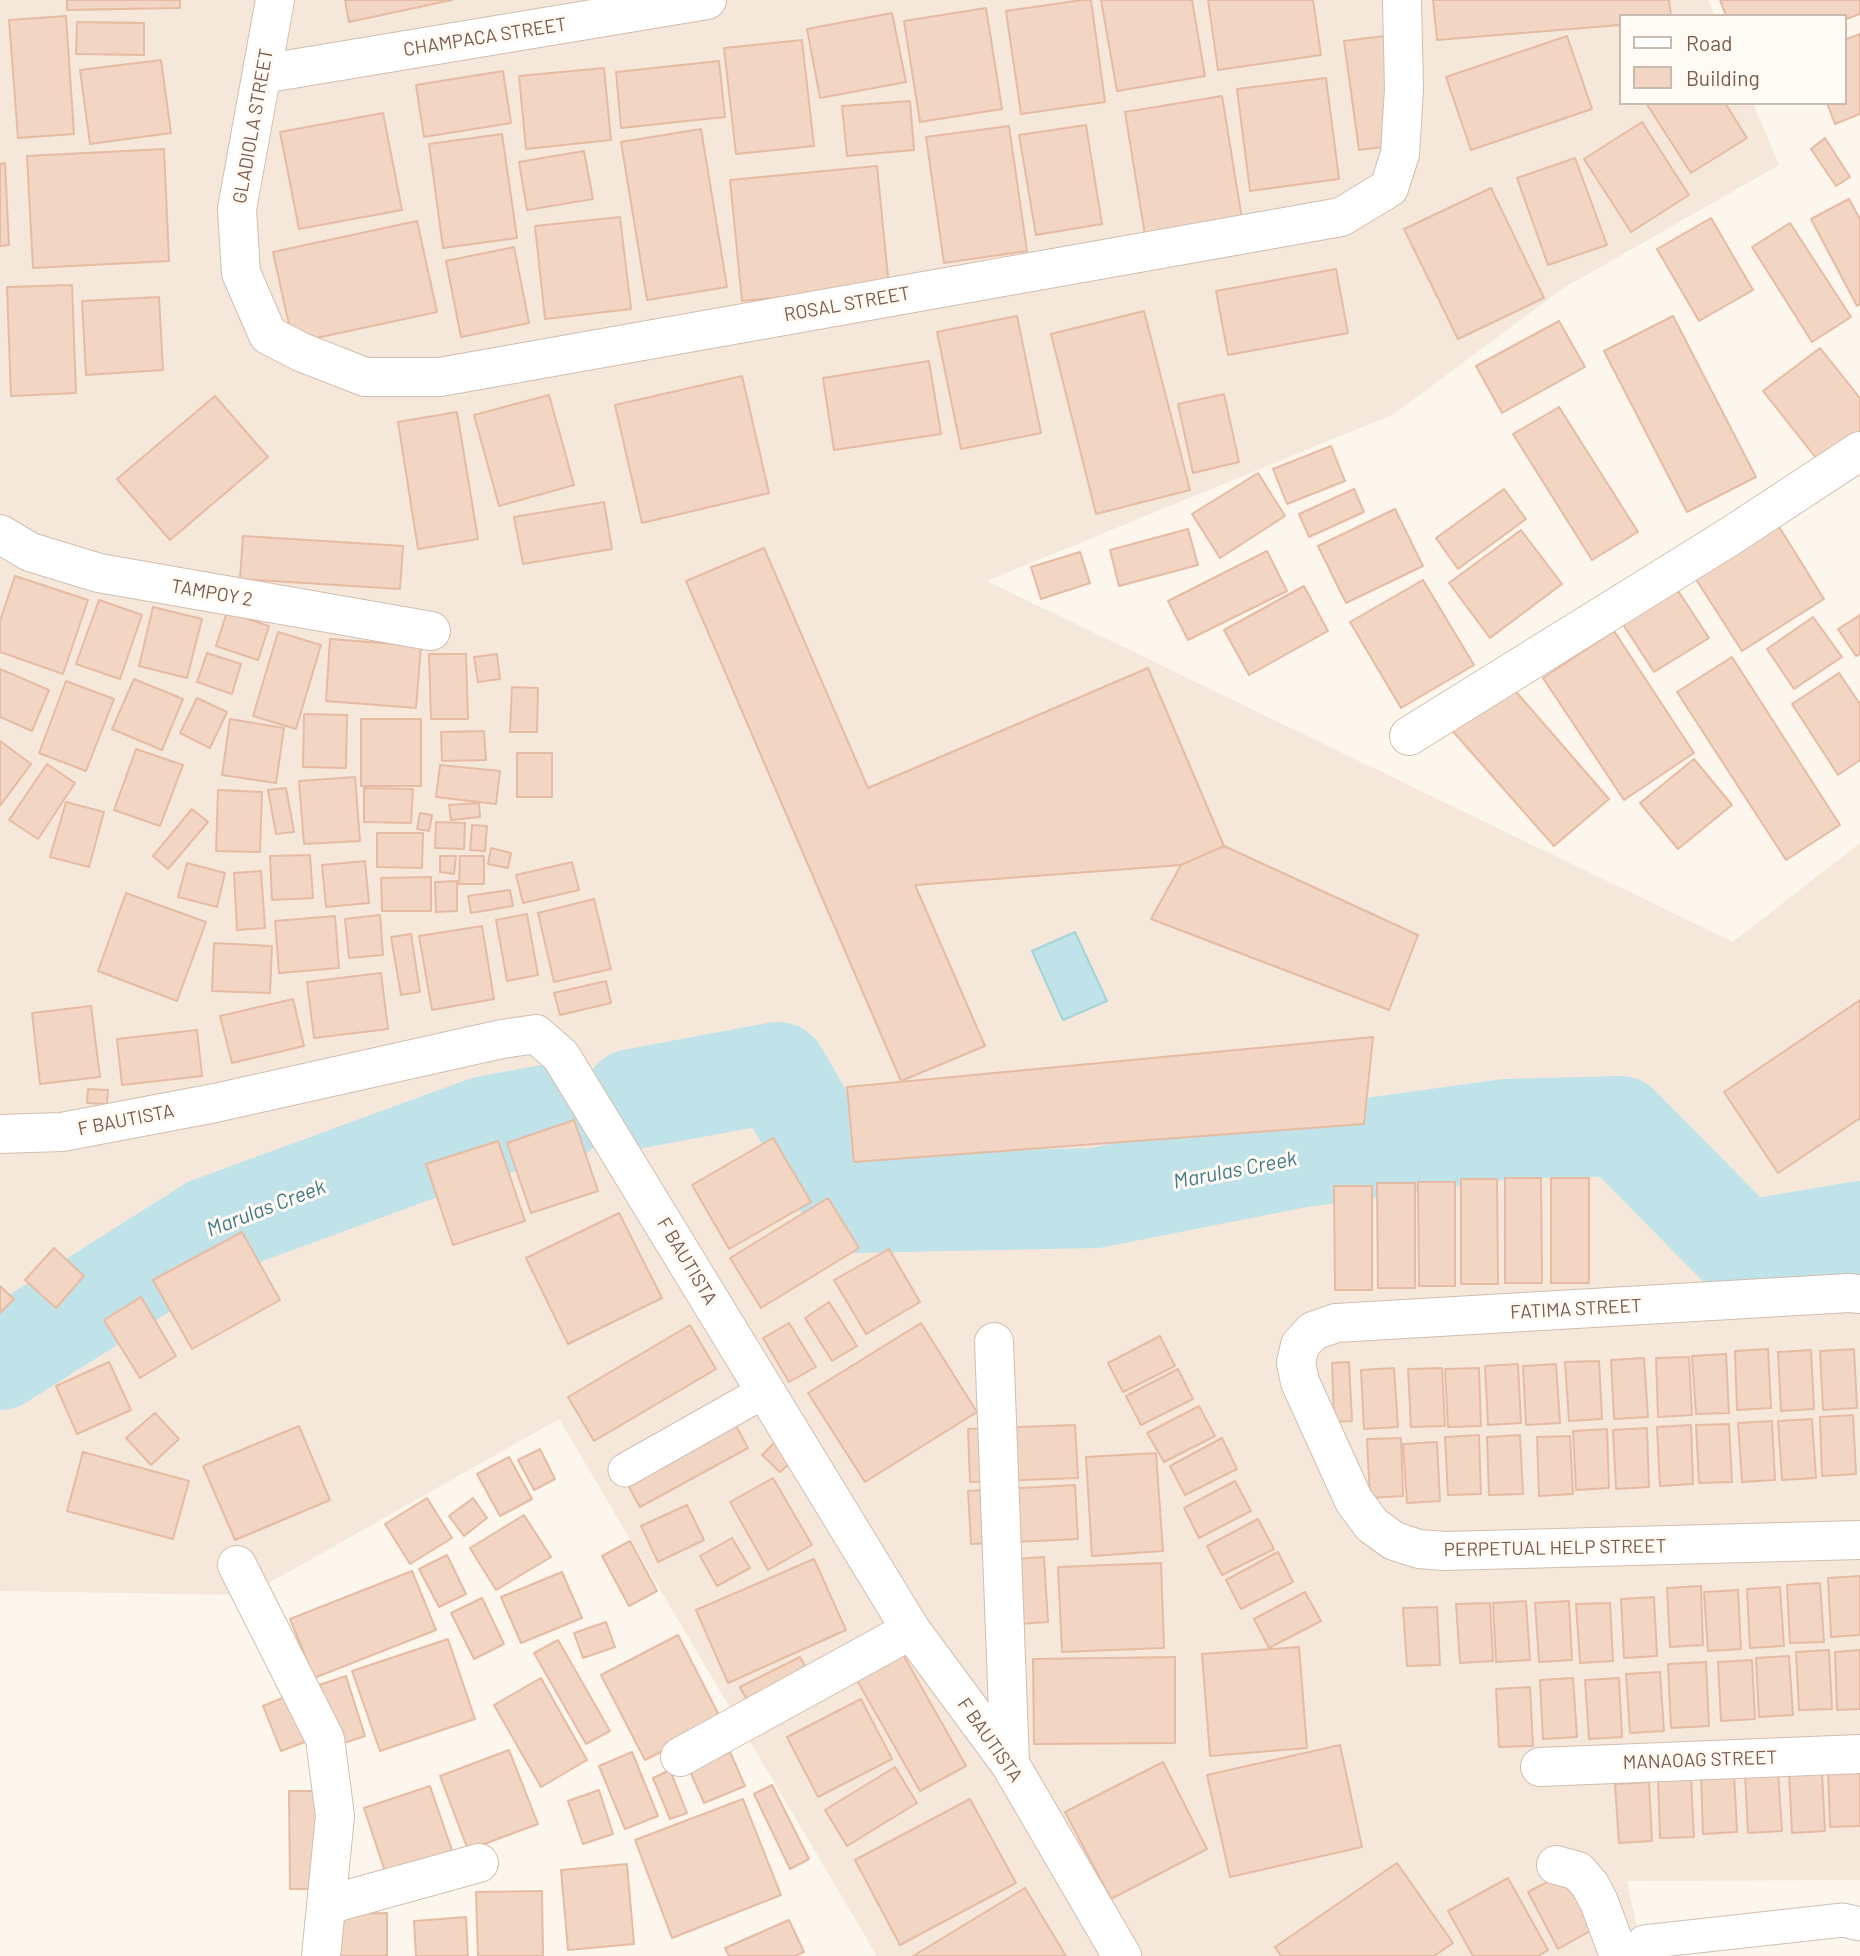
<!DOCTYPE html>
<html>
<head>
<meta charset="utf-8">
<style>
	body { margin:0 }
	#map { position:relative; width:1860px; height:1956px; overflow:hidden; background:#fdf6ec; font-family:Barlow,sans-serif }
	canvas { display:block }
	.legend { position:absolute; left:1619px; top:14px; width:228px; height:91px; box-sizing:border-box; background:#fffaf3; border:2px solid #cabbb1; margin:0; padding:9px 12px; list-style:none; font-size:21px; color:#7a5c4d }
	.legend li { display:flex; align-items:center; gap:14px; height:35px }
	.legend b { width:35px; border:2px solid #cabbb1 }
</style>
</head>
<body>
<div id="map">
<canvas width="1860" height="1956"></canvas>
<ul class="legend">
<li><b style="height:9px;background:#fff"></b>Road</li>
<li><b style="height:19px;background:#f3d5c3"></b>Building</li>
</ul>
</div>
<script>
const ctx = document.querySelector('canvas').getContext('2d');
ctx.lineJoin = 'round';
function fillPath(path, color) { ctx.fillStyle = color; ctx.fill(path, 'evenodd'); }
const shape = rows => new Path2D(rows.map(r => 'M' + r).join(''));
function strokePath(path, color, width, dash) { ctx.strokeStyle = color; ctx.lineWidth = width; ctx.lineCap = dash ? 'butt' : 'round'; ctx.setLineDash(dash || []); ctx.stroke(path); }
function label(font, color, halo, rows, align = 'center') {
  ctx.font = font + ' Barlow,sans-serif'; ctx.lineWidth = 6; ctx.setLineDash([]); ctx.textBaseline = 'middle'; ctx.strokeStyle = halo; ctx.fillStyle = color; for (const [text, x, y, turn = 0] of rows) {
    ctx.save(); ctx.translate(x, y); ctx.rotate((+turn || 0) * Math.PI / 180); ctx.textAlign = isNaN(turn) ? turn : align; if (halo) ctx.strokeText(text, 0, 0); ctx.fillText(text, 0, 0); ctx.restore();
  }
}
const residential = shape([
	[0,0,1708,0,1715,16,1620,16,1620,103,1753,103,1779,165,1562,289,1394,414,987,581,1733,942,1860,843,1860,1210,1819,1223,1766,1230,1640,1098,1049,1182,1068,1212,1623,1142,1737,1273,1860,1249,1860,1880,1627,1881,1643,1956,877,1956,559,1419,248,1595,0,1591]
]);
const water = shape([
	[1075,932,1107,1001,1063,1020,1032,951,1075,932]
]);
const river = shape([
	[633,1099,778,1072,854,1203,1095,1198,1297,1158,1506,1129,1620,1126,1743,1251,1860,1231],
	[0,1360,210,1227,486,1126,557,1113]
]);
const building = shape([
	[67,0,180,0,180,8,67,10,67,0],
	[345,0,452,0,349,22,345,0],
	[1082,0,1091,0,1105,102,1021,114,1006,11,1082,0],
	[1101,0,1192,0,1205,76,1117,91,1101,0],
	[1208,0,1313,0,1321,55,1218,70,1208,0],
	[1433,0,1669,0,1671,16,1620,16,1620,25,1437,40,1433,0],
	[1720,0,1860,0,1860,14,1844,20,1844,16,1726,16,1720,0],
	[986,8,1002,109,920,122,904,21,986,8],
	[892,13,906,82,820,98,807,29,892,13],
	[66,16,74,134,18,138,9,20,66,16],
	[77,22,144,23,144,55,76,54,77,22],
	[1860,34,1860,114,1835,124,1827,103,1844,103,1844,40,1860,34],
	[1384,36,1398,145,1359,150,1344,41,1384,36],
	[1567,36,1592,109,1471,150,1446,77,1567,36],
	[802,40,814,146,736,154,724,48,802,40],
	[161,60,171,133,90,144,80,70,161,60],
	[719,61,725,117,621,128,616,72,719,61],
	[604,68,611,140,526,149,519,76,604,68],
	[503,71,511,123,424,137,416,85,503,71],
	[1326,78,1339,179,1250,191,1237,89,1326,78],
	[1222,96,1242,219,1145,235,1125,112,1222,96],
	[910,101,914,150,847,156,842,106,910,101],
	[1646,103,1725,103,1747,138,1691,173,1646,103],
	[383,113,402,210,299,229,280,132,383,113],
	[1642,122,1689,195,1631,232,1584,159,1642,122],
	[1086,125,1102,224,1036,235,1019,135,1086,125],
	[1009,126,1027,251,944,263,926,137,1009,126],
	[701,129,727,287,647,300,621,142,701,129],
	[502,134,517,238,443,248,429,144,502,134],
	[1825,138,1850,177,1836,186,1811,149,1825,138],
	[164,149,169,261,33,268,27,156,164,149],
	[584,151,593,199,527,210,519,162,584,151],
	[1575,158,1607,245,1548,265,1517,178,1575,158],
	[5,163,9,245,0,246,0,164,5,163],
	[877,166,889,287,742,301,730,180,877,166],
	[1491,188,1544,298,1458,339,1404,229,1491,188],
	[1849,199,1860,219,1860,304,1857,306,1811,219,1849,199],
	[620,217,631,309,545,319,535,226,620,217],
	[1711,218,1753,290,1699,321,1657,249,1711,218],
	[417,221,437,312,293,343,273,252,417,221],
	[1790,223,1851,317,1812,342,1752,247,1790,223],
	[514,247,529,323,461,337,446,261,514,247],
	[1336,269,1348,333,1228,355,1216,291,1336,269],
	[72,285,76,393,11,396,7,287,72,285],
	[159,297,163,370,86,375,82,301,159,297],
	[1144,311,1190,490,1096,514,1051,334,1144,311],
	[1017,316,1041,433,961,449,937,332,1017,316],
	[1673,316,1756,477,1687,512,1604,351,1673,316],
	[1559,321,1585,367,1502,413,1476,366,1559,321],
	[1820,348,1860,398,1860,432,1820,463,1763,391,1820,348],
	[929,361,941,434,834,450,823,378,929,361],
	[742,376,769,493,642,523,615,405,742,376],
	[1224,394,1239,462,1193,473,1178,404,1224,394],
	[549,395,574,485,499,506,474,415,549,395],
	[215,396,268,457,170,540,117,479,215,396],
	[1559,407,1638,532,1592,560,1513,434,1559,407],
	[457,412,478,539,418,549,398,422,457,412],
	[1331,446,1345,481,1287,504,1273,469,1331,446],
	[1258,473,1285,516,1220,558,1192,514,1258,473],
	[1354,489,1364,512,1309,537,1299,514,1354,489],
	[1504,489,1526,519,1458,569,1436,538,1504,489],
	[604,502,612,549,523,564,514,517,604,502],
	[1395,509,1423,566,1346,603,1318,546,1395,509],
	[1773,517,1824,599,1742,651,1690,570,1773,517],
	[1188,529,1198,565,1119,586,1110,550,1188,529],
	[1521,530,1562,584,1490,638,1449,583,1521,530],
	[243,536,403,546,400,589,240,579,243,536],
	[764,548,868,788,1148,668,1224,846,1181,865,915,885,985,1046,901,1081,686,581,764,548],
	[1267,551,1287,591,1188,640,1168,601,1267,551],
	[1080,552,1090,583,1041,599,1031,567,1080,552],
	[15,576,88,600,63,674,0,652,0,621,15,576],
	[1669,577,1709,638,1654,672,1615,612,1669,577],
	[1423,580,1474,665,1401,708,1350,622,1423,580],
	[1304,586,1328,631,1249,675,1224,630,1304,586],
	[99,600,142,615,120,679,76,664,99,600],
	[153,607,202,619,187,678,139,666,153,607],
	[227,612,269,626,258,660,216,646,227,612],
	[1860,615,1860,654,1856,656,1838,629,1860,615],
	[1813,617,1842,657,1794,689,1767,649,1813,617],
	[1614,631,1694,753,1624,800,1543,678,1614,631],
	[278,632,321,645,296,729,253,716,278,632],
	[330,639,421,646,416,708,326,701,330,639],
	[207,653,241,664,232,694,197,682,207,653],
	[429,654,466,654,468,719,431,719,429,654],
	[497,654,500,679,478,682,474,657,497,654],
	[1732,657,1840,825,1786,860,1677,692,1732,657],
	[0,669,49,690,32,731,0,717,0,669],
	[1839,673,1860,704,1860,760,1838,775,1792,704,1839,673],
	[134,679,183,699,162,750,112,729,134,679],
	[1505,679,1609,799,1554,846,1450,728,1505,679],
	[66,681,114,699,86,771,39,753,66,681],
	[512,687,538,688,537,732,510,732,512,687],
	[197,698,227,712,210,748,180,733,197,698],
	[304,714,347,715,346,768,303,767,304,714],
	[230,719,284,728,276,783,222,775,230,719],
	[361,719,421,719,421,786,361,786,361,719],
	[484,731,486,760,442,761,441,732,484,731],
	[0,741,31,764,0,806,0,741],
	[136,749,183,765,160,826,114,810,136,749],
	[517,753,552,753,552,797,517,797,517,753],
	[1694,759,1732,805,1678,849,1640,803,1694,759],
	[47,764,75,783,38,839,9,820,47,764],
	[440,765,500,771,496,804,436,797,440,765],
	[355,777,360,841,304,844,299,781,355,777],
	[286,788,294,832,276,834,268,790,286,788],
	[364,788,413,789,411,823,364,822,364,788],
	[218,790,262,792,260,852,216,851,218,790],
	[66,802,104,812,89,867,50,857,66,802],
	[479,803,480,817,451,820,449,805,479,803],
	[192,809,208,822,168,869,153,856,192,809],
	[420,813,432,815,429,831,417,829,420,813],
	[436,822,465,823,464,849,435,848,436,822],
	[472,825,487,826,485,851,470,850,472,825],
	[377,833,423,833,422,868,377,867,377,833],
	[1224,846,1418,935,1389,1010,1151,919,1181,865,1224,846],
	[491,848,511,853,508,868,488,864,491,848],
	[310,855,313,898,272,900,270,856,310,855],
	[440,856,456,856,454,874,440,872,440,856],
	[460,856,484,856,484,884,459,884,460,856],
	[365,861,369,903,326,907,322,865,365,861],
	[572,862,579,890,523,903,516,875,572,862],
	[187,863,225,873,217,907,178,897,187,863],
	[261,871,265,928,237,930,234,873,261,871],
	[431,877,431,911,382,911,381,878,431,877],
	[457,881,457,911,436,912,435,882,457,881],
	[510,890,513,906,471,913,468,896,510,890],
	[126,893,206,922,177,1001,98,971,126,893],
	[594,899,611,969,554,982,538,913,594,899],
	[527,914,538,975,507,981,496,920,527,914],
	[380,915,383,955,349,958,345,919,380,915],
	[335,916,339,968,279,973,275,921,335,916],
	[482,926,494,999,432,1010,419,936,482,926],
	[411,934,420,992,401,995,391,937,411,934],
	[214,943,272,946,270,993,212,991,214,943],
	[381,973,388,1029,314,1038,307,982,381,973],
	[606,981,611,1003,560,1015,554,993,606,981],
	[293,999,304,1046,232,1063,220,1016,293,999],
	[1860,1000,1860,1118,1778,1173,1724,1092,1860,1000],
	[91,1006,100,1077,40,1084,32,1013,91,1006],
	[197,1030,202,1076,122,1085,117,1039,197,1030],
	[1373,1037,1364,1124,854,1162,847,1087,1373,1037],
	[88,1089,108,1090,107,1104,87,1103,88,1089],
	[574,1120,598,1191,531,1213,507,1143,574,1120],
	[773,1138,811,1202,729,1249,692,1185,773,1138],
	[498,1141,525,1221,453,1245,426,1164,498,1141],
	[1505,1178,1541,1178,1542,1283,1505,1283,1505,1178],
	[1551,1178,1589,1178,1589,1283,1551,1283,1551,1178],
	[1461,1179,1497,1179,1498,1284,1461,1284,1461,1179],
	[1418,1182,1455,1182,1455,1286,1419,1286,1418,1182],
	[1377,1183,1415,1183,1415,1288,1378,1288,1377,1183],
	[1334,1186,1372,1186,1372,1290,1335,1290,1334,1186],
	[828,1198,859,1248,761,1308,730,1258,828,1198],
	[619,1213,662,1298,568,1344,526,1258,619,1213],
	[242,1232,280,1300,192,1349,153,1280,242,1232],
	[54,1248,84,1276,56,1308,25,1280,54,1248],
	[889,1249,920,1302,866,1334,834,1280,889,1249],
	[0,1286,14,1299,0,1313,0,1286],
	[141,1297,176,1356,140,1378,104,1320,141,1297],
	[829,1302,857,1346,832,1361,805,1318,829,1302],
	[789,1323,816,1367,789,1382,763,1338,789,1323],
	[921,1323,977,1412,865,1482,808,1393,921,1323],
	[690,1325,716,1369,594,1441,568,1397,690,1325],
	[1160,1336,1175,1366,1123,1392,1108,1363,1160,1336],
	[1768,1349,1771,1408,1737,1410,1735,1351,1768,1349],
	[1854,1349,1857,1408,1823,1410,1820,1351,1854,1349],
	[1811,1350,1814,1409,1781,1411,1778,1352,1811,1350],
	[1726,1354,1729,1413,1696,1414,1692,1356,1726,1354],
	[1689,1357,1692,1415,1658,1417,1656,1358,1689,1357],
	[1644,1358,1648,1417,1614,1419,1611,1360,1644,1358],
	[1599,1361,1602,1419,1569,1421,1565,1362,1599,1361],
	[109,1362,131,1410,77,1434,56,1386,109,1362],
	[1349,1362,1352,1421,1334,1422,1332,1363,1349,1362],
	[1518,1364,1521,1423,1488,1425,1485,1366,1518,1364],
	[1556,1364,1560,1423,1526,1425,1523,1366,1556,1364],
	[1394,1368,1398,1427,1364,1429,1361,1370,1394,1368],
	[1442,1368,1445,1426,1411,1427,1408,1369,1442,1368],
	[1479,1368,1481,1426,1448,1427,1445,1369,1479,1368],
	[1178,1369,1193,1399,1141,1425,1126,1396,1178,1369],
	[1199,1406,1215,1436,1164,1462,1147,1433,1199,1406],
	[155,1413,179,1439,151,1465,126,1438,155,1413],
	[1853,1415,1856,1474,1822,1476,1820,1417,1853,1415],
	[731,1416,748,1448,640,1507,624,1478,731,1416],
	[1812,1419,1816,1478,1782,1480,1778,1421,1812,1419],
	[1772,1421,1775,1480,1742,1482,1738,1423,1772,1421],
	[1729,1424,1732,1482,1699,1483,1696,1425,1729,1424],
	[1075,1425,1078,1478,970,1482,968,1429,1075,1425],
	[1691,1425,1693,1484,1660,1486,1657,1427,1691,1425],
	[299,1426,330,1500,235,1540,203,1466,299,1426],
	[1647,1428,1649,1487,1616,1489,1613,1430,1647,1428],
	[1607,1429,1609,1488,1576,1490,1573,1431,1607,1429],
	[1479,1435,1481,1494,1448,1495,1445,1437,1479,1435],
	[1520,1435,1523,1494,1489,1495,1487,1437,1520,1435],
	[1570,1436,1573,1494,1539,1496,1537,1437,1570,1436],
	[779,1438,797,1457,780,1472,762,1455,779,1438],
	[1222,1438,1237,1469,1185,1495,1170,1466,1222,1438],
	[1401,1438,1403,1496,1370,1498,1367,1439,1401,1438],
	[1437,1442,1440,1501,1407,1503,1403,1444,1437,1442],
	[540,1449,555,1479,534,1490,518,1460,540,1449],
	[83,1452,189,1481,173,1539,67,1511,83,1452],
	[1156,1453,1163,1551,1092,1556,1086,1457,1156,1453],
	[509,1457,532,1499,500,1516,477,1474,509,1457],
	[773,1478,812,1545,768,1570,730,1502,773,1478],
	[1235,1481,1251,1511,1199,1538,1184,1508,1235,1481],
	[1075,1485,1078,1539,971,1544,968,1491,1075,1485],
	[427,1498,452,1538,410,1564,385,1524,427,1498],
	[473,1498,487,1518,464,1536,449,1516,473,1498],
	[687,1505,704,1540,658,1562,641,1526,687,1505],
	[524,1515,551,1557,496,1590,470,1548,524,1515],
	[1258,1519,1274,1549,1222,1575,1207,1546,1258,1519],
	[732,1538,750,1568,717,1586,700,1556,732,1538],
	[630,1541,657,1591,629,1606,602,1556,630,1541],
	[1278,1552,1293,1582,1241,1609,1226,1580,1278,1552],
	[447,1555,466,1594,439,1607,419,1569,447,1555],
	[1044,1557,1048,1622,989,1626,985,1561,1044,1557],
	[814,1559,846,1630,728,1683,696,1610,814,1559],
	[1161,1563,1164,1648,1062,1652,1058,1567,1161,1563],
	[412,1571,436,1630,314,1678,290,1619,412,1571],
	[562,1572,582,1618,521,1643,501,1597,562,1572],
	[1860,1576,1860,1635,1831,1637,1828,1578,1860,1576],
	[1820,1583,1824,1642,1790,1643,1787,1585,1820,1583],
	[1701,1586,1703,1645,1670,1647,1667,1588,1701,1586],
	[1780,1587,1784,1646,1750,1648,1747,1589,1780,1587],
	[1738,1590,1741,1649,1708,1651,1704,1592,1738,1590],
	[1305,1592,1321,1621,1269,1648,1254,1619,1305,1592],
	[1654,1597,1657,1656,1624,1658,1621,1599,1654,1597],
	[482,1598,504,1644,474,1659,451,1613,482,1598],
	[1526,1601,1530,1660,1496,1662,1493,1603,1526,1601],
	[1569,1601,1572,1660,1539,1662,1535,1603,1569,1601],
	[1490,1603,1493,1661,1460,1663,1456,1604,1490,1603],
	[1610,1603,1613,1661,1580,1663,1576,1604,1610,1603],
	[1437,1607,1440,1665,1407,1666,1403,1608,1437,1607],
	[606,1622,615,1647,583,1658,574,1633,606,1622],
	[678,1635,722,1721,645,1760,601,1675,678,1635],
	[448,1639,475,1719,380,1751,352,1671,448,1639],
	[558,1640,610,1731,586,1744,534,1653,558,1640],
	[1299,1647,1307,1748,1210,1756,1202,1654,1299,1647],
	[900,1649,966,1766,920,1791,854,1675,900,1649],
	[1829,1650,1832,1709,1799,1710,1796,1652,1829,1650],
	[1860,1650,1860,1709,1837,1710,1835,1652,1860,1650],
	[1789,1656,1793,1715,1759,1717,1756,1658,1789,1656],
	[800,1657,812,1679,752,1710,740,1687,800,1657],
	[1175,1657,1175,1743,1034,1744,1033,1659,1175,1657],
	[1752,1660,1755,1719,1721,1721,1718,1662,1752,1660],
	[1706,1662,1709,1726,1671,1728,1668,1664,1706,1662],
	[1660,1672,1664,1731,1630,1733,1626,1674,1660,1672],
	[346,1676,365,1736,332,1747,313,1687,346,1676],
	[541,1678,587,1760,541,1787,494,1705,541,1678],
	[1573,1678,1577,1737,1543,1739,1540,1680,1573,1678],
	[1619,1678,1622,1737,1589,1739,1585,1680,1619,1678],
	[1530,1687,1533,1746,1499,1747,1496,1689,1530,1687],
	[292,1694,310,1740,281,1751,263,1706,292,1694],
	[861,1699,892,1759,818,1797,787,1737,861,1699],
	[1340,1745,1362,1847,1230,1877,1207,1775,1340,1745],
	[509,1750,538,1824,468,1850,440,1776,509,1750],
	[632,1752,658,1816,625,1829,599,1766,632,1752],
	[730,1752,745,1786,704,1803,689,1769,730,1752],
	[1163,1762,1207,1849,1111,1899,1065,1812,1163,1762],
	[895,1767,917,1803,847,1846,825,1810,895,1767],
	[1860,1767,1860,1826,1830,1827,1828,1768,1860,1767],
	[670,1770,687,1813,670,1819,653,1778,670,1770],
	[1778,1772,1782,1831,1748,1833,1745,1774,1778,1772],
	[1822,1772,1825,1831,1792,1833,1789,1774,1822,1772],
	[1734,1773,1737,1832,1703,1834,1701,1775,1734,1773],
	[1691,1778,1694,1837,1660,1838,1658,1780,1691,1778],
	[1649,1782,1652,1841,1619,1843,1615,1784,1649,1782],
	[772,1785,809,1859,790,1869,754,1794,772,1785],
	[430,1786,457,1865,390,1887,364,1808,430,1786],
	[599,1790,613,1834,583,1844,568,1801,599,1790],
	[289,1791,321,1791,321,1889,290,1889,289,1791],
	[743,1799,781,1895,672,1938,635,1840,743,1799],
	[970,1799,1016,1883,900,1945,855,1860,970,1799],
	[1397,1863,1453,1943,1434,1956,1281,1956,1275,1947,1397,1863],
	[627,1864,634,1944,568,1950,561,1870,627,1864],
	[1563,1874,1592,1930,1558,1949,1528,1892,1563,1874],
	[1508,1878,1548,1950,1538,1956,1473,1956,1448,1911,1508,1878],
	[1025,1888,1066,1956,913,1956,1025,1888],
	[542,1891,543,1956,478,1956,476,1892,542,1891],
	[387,1913,387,1956,333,1956,333,1914,387,1913],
	[466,1917,468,1956,416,1956,414,1921,466,1917],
	[789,1920,804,1952,795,1956,729,1956,725,1948,789,1920]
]);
const service = shape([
	[625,1470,765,1391],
	[1644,1942,1843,1920,1860,1924]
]);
const minor = shape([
	[275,0,237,209,241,273,268,335,301,352,365,377,440,377,1341,217,1389,188,1400,154,1404,89,1402,0],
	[262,74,707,0],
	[0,534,30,552,99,573,431,631],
	[1409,736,1729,537,1860,451],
	[0,1134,62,1132,215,1103,502,1039,536,1034,561,1056,911,1630,1010,1764,1122,1956],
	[1860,1294,1849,1293,1336,1323,1313,1331,1300,1345,1296,1363,1300,1382,1354,1501,1372,1525,1394,1541,1419,1549,1445,1551,1860,1540],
	[994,1342,1010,1764],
	[237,1565,325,1739,335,1816,321,1956],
	[680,1757,911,1630],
	[1540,1767,1860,1754],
	[1556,1865,1578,1871,1590,1885,1599,1902,1619,1956],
	[327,1905,479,1863]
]);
const streetNames = [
	["CHAMPACA STREET",485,37,-9],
	["GLADIOLA STREET",253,126,-80],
	["ROSAL STREET",847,304,-10],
	["TAMPOY 2",212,593,10],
	["F BAUTISTA",126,1120,-11],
	["F BAUTISTA",687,1261,59],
	["FATIMA STREET",1576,1309,-3],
	["PERPETUAL HELP STREET",1555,1548,-1],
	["F BAUTISTA",990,1740,55],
	["MANAOAG STREET",1700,1760,-2]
];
const waterNames = [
	["Marulas Creek",1235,1170,-11],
	["Marulas Creek",266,1208,-21]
];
fillPath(residential, '#f5e8da');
fillPath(water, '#bfe3e8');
strokePath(water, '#a5d3da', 2);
strokePath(river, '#bfe3e8', 100);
fillPath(building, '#f3d5c3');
strokePath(building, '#e6bba3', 2);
strokePath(service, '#d1beb0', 35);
strokePath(minor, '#d1beb0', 40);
strokePath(service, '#fff', 33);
strokePath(minor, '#fff', 38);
label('19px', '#7a5c4d', '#fffaf3', streetNames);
label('italic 21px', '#437c86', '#fffaf3', waterNames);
</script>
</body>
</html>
